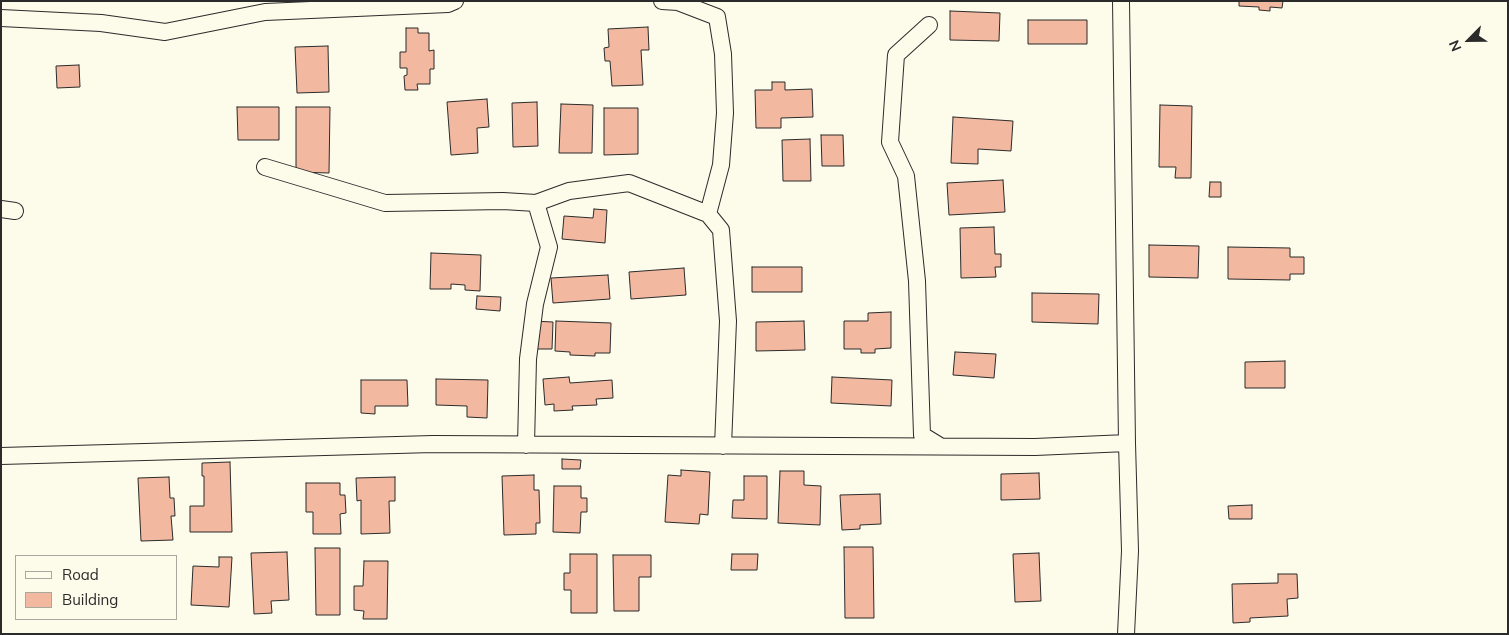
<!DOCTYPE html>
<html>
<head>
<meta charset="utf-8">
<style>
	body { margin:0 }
	#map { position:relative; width:1509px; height:635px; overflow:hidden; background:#fdfbea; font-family:Mulish,sans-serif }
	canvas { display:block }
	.frame { position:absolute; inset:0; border:2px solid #2b2b2b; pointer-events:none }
	.legend { position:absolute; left:15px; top:555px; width:162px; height:65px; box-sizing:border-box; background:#fdfbea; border:1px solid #a9a89e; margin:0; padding:6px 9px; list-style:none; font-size:15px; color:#2b2b2b }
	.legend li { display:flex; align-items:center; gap:10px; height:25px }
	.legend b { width:25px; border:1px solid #a9a89e }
	.north { position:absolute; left:1444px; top:15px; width:50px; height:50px; -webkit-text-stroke:4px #fdfbea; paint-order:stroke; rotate:247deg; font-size:14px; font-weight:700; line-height:20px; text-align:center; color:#2b2b2b }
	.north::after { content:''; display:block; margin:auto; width:18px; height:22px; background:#2b2b2b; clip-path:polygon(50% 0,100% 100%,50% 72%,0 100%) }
</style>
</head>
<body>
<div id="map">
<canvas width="1509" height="635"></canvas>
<div class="frame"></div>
<ul class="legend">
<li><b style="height:6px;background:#fdfbea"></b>Road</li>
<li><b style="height:14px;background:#f2b8a0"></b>Building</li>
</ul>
<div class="north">N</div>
</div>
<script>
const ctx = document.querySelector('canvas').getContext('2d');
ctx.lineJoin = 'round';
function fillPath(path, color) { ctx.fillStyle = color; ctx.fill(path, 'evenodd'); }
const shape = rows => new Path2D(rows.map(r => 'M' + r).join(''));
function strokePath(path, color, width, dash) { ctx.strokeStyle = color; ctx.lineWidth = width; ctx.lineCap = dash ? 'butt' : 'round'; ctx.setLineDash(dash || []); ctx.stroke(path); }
const building = shape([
	[1239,1,1283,1,1282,8,1270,7,1270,11,1259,10,1259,7,1239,6,1239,1],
	[950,11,1000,13,999,41,950,40,950,11],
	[1028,20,1087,20,1087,44,1028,44,1028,20],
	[648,27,649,50,641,50,643,85,612,86,610,61,605,61,604,48,609,47,608,29,648,27],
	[406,28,418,28,418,33,429,33,429,51,434,50,434,69,430,69,430,84,417,84,418,90,405,90,404,76,407,75,407,68,400,68,400,52,406,52,406,28],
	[328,46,329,92,297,93,295,47,328,46],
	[79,65,80,87,57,88,56,66,79,65],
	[772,82,785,82,785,90,812,89,813,117,781,118,781,128,756,128,755,90,772,90,772,82],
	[487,99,489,127,477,128,478,153,451,155,447,102,487,99],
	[537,102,538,146,513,147,512,103,537,102],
	[561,104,593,105,592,153,559,153,561,104],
	[1160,105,1192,106,1191,178,1175,178,1176,167,1159,167,1160,105],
	[237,107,279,107,279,140,238,140,237,107],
	[296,107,330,107,329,173,296,172,296,107],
	[604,108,638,108,638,154,604,155,604,108],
	[953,117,1013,121,1011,151,978,149,978,164,951,163,953,117],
	[821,135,843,135,844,166,822,166,821,135],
	[810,139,811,181,783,181,782,140,810,139],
	[1003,180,1005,212,949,215,947,183,1003,180],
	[1210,182,1221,182,1221,197,1209,197,1210,182],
	[594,209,607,210,605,243,562,239,564,216,593,218,594,209],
	[994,227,995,254,1001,254,1001,267,995,267,996,277,961,278,960,228,994,227],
	[1149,245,1199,246,1198,278,1149,277,1149,245],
	[1228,247,1290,248,1290,257,1304,257,1304,274,1290,274,1290,280,1228,279,1228,247],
	[431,253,481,255,480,291,465,290,465,285,451,284,451,289,430,289,431,253],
	[752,267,802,267,802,292,752,292,752,267],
	[684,268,686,295,631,299,629,272,684,268],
	[608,275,610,299,553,303,551,278,608,275],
	[1032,293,1099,294,1098,324,1032,322,1032,293],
	[477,296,501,297,500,311,476,309,477,296],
	[891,312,891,348,875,349,875,353,861,353,861,349,844,349,844,321,868,321,868,313,891,312],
	[533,321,553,322,552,349,533,349,533,321],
	[556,321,611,323,610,353,595,353,595,356,570,355,570,352,555,351,556,321],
	[804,321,805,350,756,351,756,322,804,321],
	[955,352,996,354,994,378,953,375,955,352],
	[1285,361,1285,388,1245,388,1245,362,1285,361],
	[569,377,570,383,612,380,613,398,596,399,597,405,572,406,573,410,554,411,554,404,545,405,543,379,569,377],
	[832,377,892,380,891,406,831,403,832,377],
	[436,379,488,380,487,418,467,417,467,406,436,405,436,379],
	[361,380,407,380,408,406,375,406,375,414,361,413,361,380],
	[562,459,581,460,580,469,562,469,562,459],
	[230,462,232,532,190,532,190,506,204,506,204,476,202,476,202,463,230,462],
	[681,470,710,472,708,515,700,514,699,524,665,522,668,475,681,476,681,470],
	[780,471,804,471,804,485,821,486,820,525,778,523,780,471],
	[1039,473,1040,499,1001,500,1001,474,1039,473],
	[534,475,534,490,539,490,540,523,536,523,536,534,504,535,502,476,534,475],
	[744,476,767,476,767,519,732,518,733,500,744,500,744,476],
	[169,477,170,498,174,498,175,516,171,516,173,540,141,541,138,478,169,477],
	[395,477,395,501,389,501,390,533,361,534,361,500,357,501,356,478,395,477],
	[306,483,340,483,340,495,345,495,346,513,340,514,341,534,313,534,313,512,306,512,306,483],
	[554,486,581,486,581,498,587,498,587,512,581,512,580,533,553,532,554,486],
	[880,494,881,524,860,525,860,529,842,530,840,495,880,494],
	[1252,505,1252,519,1229,519,1228,506,1252,505],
	[844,547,873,547,874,618,845,618,844,547],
	[315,548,340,548,340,615,316,615,315,548],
	[287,552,289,600,271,601,272,613,254,614,251,553,287,552],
	[1039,553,1041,601,1015,602,1013,554,1039,553],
	[570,554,597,554,597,613,571,613,571,590,564,590,564,573,570,573,570,554],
	[732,554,758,554,757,570,731,570,732,554],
	[613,555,651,555,651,577,639,577,639,611,614,611,613,555],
	[219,557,232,557,229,607,191,605,193,566,219,567,219,557],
	[364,561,388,561,387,619,363,619,364,611,354,610,354,586,363,586,364,561],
	[1278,574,1297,574,1298,598,1287,599,1288,616,1250,618,1250,622,1233,623,1232,584,1278,583,1278,574]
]);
const street = shape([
	[662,1,678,2,717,17,723,54,725,113,721,165,708,214],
	[1121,1,1127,443],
	[1,18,101,23,165,32,265,12,448,4,455,1],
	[929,25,896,55,890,142,906,176,917,281,922,435,940,446],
	[265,167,385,203,503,201,536,203,569,191,629,183,708,214,721,230,728,321,723,446],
	[1,209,15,211],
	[526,445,528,359,535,304,549,247,536,203],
	[1,456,433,444,1035,447,1127,443,1130,551,1126,634]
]);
fillPath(building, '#f2b8a0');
strokePath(building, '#2b2b2b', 1);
strokePath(street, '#2b2b2b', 18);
strokePath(street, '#fdfbea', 16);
</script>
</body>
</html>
